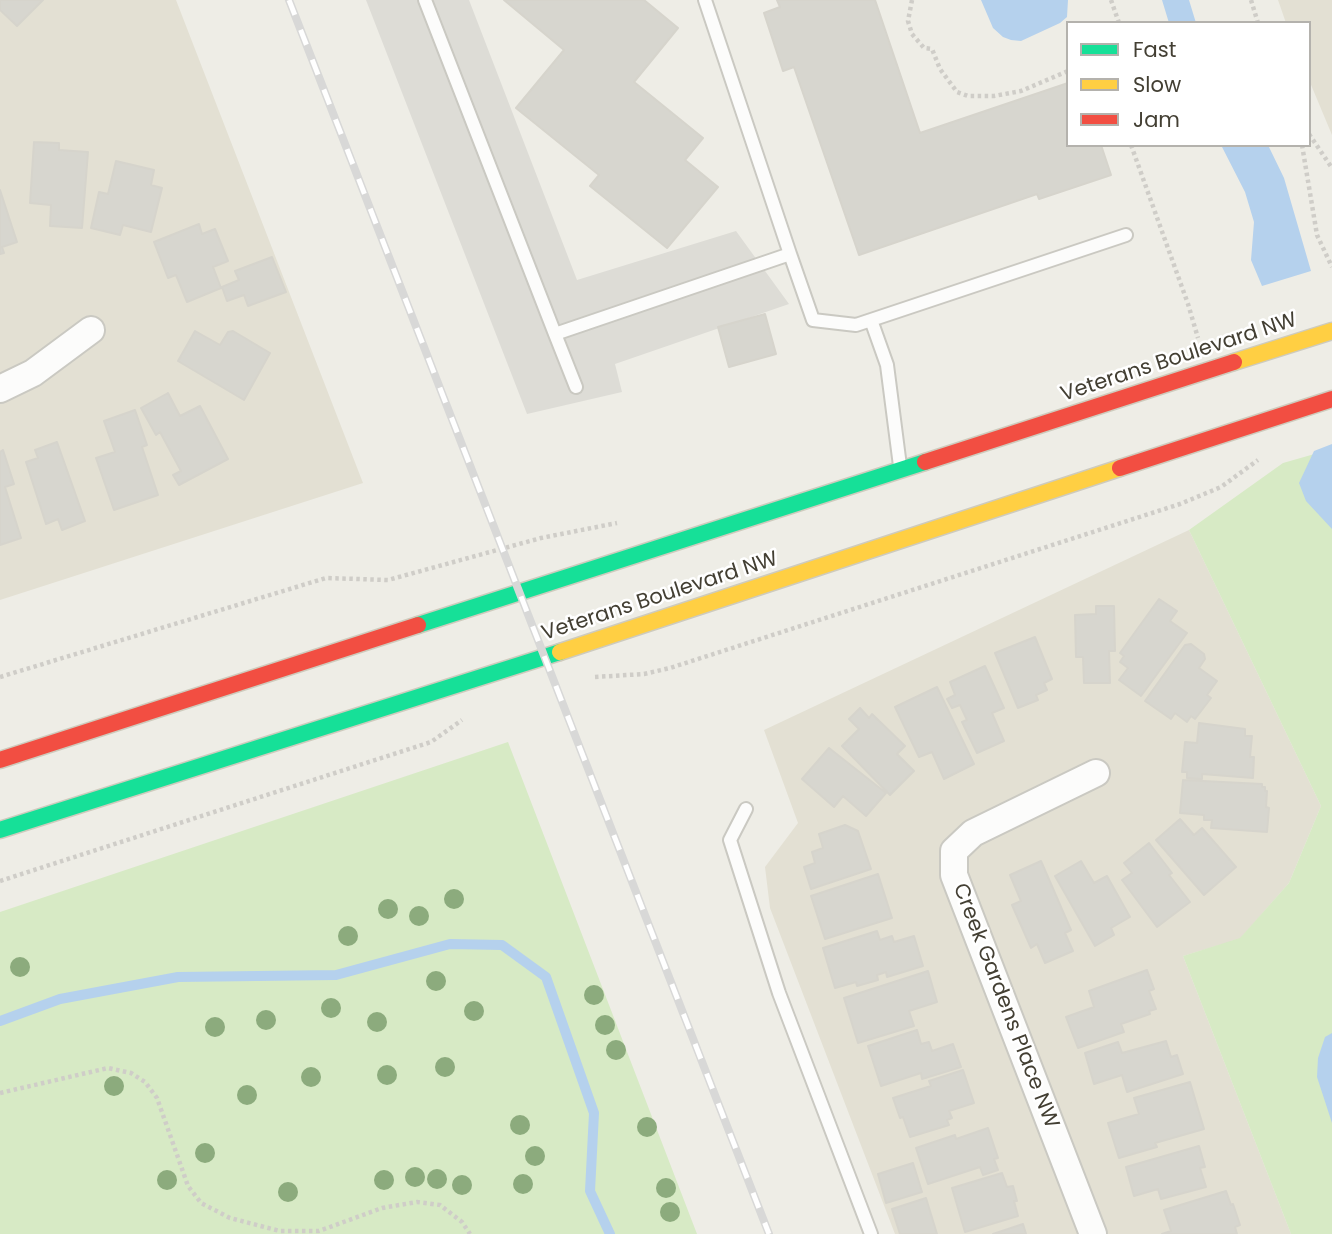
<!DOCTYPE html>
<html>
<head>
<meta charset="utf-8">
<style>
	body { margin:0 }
	#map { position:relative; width:1332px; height:1234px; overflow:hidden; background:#eeede6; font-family:Poppins,sans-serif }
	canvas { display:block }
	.legend { position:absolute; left:1066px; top:21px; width:245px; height:126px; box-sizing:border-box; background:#fff; border:2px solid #b4b2ad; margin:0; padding:9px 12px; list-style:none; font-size:21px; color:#433f33 }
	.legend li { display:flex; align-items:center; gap:14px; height:35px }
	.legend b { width:35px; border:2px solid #b4b2ad }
</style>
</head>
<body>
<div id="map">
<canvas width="1332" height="1234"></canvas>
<ul class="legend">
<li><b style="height:9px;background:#16e098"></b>Fast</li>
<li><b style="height:9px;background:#ffcf43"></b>Slow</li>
<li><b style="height:9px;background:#f24e42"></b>Jam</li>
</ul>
</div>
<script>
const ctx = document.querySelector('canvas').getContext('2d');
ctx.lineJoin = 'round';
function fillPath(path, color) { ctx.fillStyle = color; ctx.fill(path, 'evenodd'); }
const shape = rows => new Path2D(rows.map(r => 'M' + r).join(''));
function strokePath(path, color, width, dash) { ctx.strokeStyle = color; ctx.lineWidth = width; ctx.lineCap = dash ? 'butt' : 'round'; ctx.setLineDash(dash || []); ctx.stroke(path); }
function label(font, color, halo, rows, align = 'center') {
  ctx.font = font + ' Poppins,sans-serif'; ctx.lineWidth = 5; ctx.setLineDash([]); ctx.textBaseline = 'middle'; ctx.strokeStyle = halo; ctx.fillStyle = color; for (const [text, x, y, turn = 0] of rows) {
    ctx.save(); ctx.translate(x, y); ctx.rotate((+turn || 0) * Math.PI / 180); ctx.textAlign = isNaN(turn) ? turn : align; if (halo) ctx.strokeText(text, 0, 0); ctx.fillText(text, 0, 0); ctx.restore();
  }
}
const residential = shape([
	[0,0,176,0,363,483,0,600],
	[1278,0,1332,0,1332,135,1309,80,1309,23,1286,23],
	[1189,530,1321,806,1289,883,1240,939,1183,956,1291,1234,895,1234,770,908,765,867,798,823,764,730]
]);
const green = shape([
	[1332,449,1332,1234,1291,1234,1183,956,1240,938,1289,883,1321,806,1189,530,1283,463],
	[508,742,697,1234,0,1234,0,912]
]);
const parking = shape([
	[366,0,469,0,577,280,736,231,789,304,615,364,622,392,527,414]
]);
const water = shape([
	[981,0,1068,0,1067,17,1060,23,1021,41,1011,40,1003,37,993,28],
	[1162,0,1189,0,1196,23,1169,23],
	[1221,145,1268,145,1284,178,1311,271,1262,286,1251,260,1254,222,1245,192],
	[1332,444,1332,529,1306,501,1299,483,1314,451],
	[1332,1033,1332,1123,1317,1077,1318,1058,1325,1037]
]);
const stream = shape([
	[0,1021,60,999,178,977,336,975,450,944,502,945,546,977,594,1113,590,1191,610,1234]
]);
const building = shape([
	[0,0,43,0,17,26,0,10,0,0],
	[504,0,644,0,678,28,634,82,703,138,685,160,718,187,667,248,590,186,599,175,516,108,564,50,504,0],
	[777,0,875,0,920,133,1068,83,1068,145,1101,145,1111,175,1039,199,1037,194,859,255,794,67,783,71,764,13,780,7,777,0],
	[34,142,59,143,59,150,88,152,82,228,50,226,51,205,30,203,34,142],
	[116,161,154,170,151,185,162,188,151,232,123,225,120,235,91,228,99,192,108,194,116,161],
	[0,190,17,242,2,247,4,253,0,254,0,190],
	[199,224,202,234,215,229,228,261,213,267,221,288,187,302,176,275,168,278,154,242,199,224],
	[272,257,286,292,248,306,244,295,227,301,222,287,239,280,235,271,272,257],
	[765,314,776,354,729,367,718,327,765,314],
	[195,331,220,345,228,332,233,331,270,353,244,400,178,361,195,331],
	[168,393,180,416,200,406,228,459,179,485,173,475,181,471,160,432,156,435,141,408,168,393],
	[135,410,147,445,142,447,158,495,114,510,96,458,115,452,104,421,135,410],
	[57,442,85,521,62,530,58,519,46,524,26,462,38,458,35,450,57,442],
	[3,450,14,484,5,487,21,538,0,545,0,452,3,450],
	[1159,599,1177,611,1170,621,1187,633,1141,696,1119,680,1128,668,1120,662,1124,656,1120,653,1159,599],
	[1096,606,1114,606,1115,651,1109,651,1110,683,1084,683,1083,657,1076,657,1075,615,1096,614,1096,606],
	[1035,637,1052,679,1044,683,1047,690,1036,695,1038,700,1018,708,995,653,1035,637],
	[1191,644,1204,654,1205,659,1199,668,1217,681,1207,695,1211,698,1195,719,1191,716,1187,722,1175,713,1171,719,1145,701,1185,645,1191,644],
	[985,666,1004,708,992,713,1004,741,977,753,962,722,967,720,960,705,952,708,947,699,955,695,950,682,985,666],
	[937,687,974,764,944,779,932,752,919,757,895,707,937,687],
	[860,708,869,718,872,714,905,746,897,754,914,771,890,795,842,746,859,729,849,719,860,708],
	[1199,723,1245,729,1245,736,1252,736,1250,757,1254,757,1253,778,1202,774,1202,779,1187,778,1187,772,1182,772,1185,742,1197,743,1199,723],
	[829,748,886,793,866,816,843,796,834,807,802,779,829,748],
	[1183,780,1262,784,1262,787,1265,787,1265,791,1267,791,1266,807,1269,808,1267,832,1211,828,1212,820,1204,820,1204,815,1180,813,1183,780],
	[1180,819,1194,835,1202,828,1236,867,1204,895,1156,840,1180,819],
	[845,825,858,831,871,869,811,889,804,867,815,863,812,852,823,848,819,834,845,825],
	[1149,843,1172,873,1169,875,1190,902,1157,927,1122,880,1132,873,1124,863,1149,843],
	[1041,861,1071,930,1065,933,1073,951,1045,963,1037,944,1031,948,1012,905,1021,901,1010,875,1041,861],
	[1081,861,1094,883,1107,876,1130,917,1111,928,1114,935,1095,946,1055,876,1081,861],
	[878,874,892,918,825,939,811,896,878,874],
	[877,931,880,940,892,936,894,942,914,936,923,966,887,977,886,972,877,975,878,980,857,986,856,982,835,988,823,948,877,931],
	[1147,970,1154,989,1149,991,1156,1009,1149,1011,1150,1014,1121,1024,1124,1032,1078,1048,1066,1017,1094,1007,1089,991,1147,970],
	[928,971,937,1002,909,1011,914,1026,858,1043,844,998,928,971],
	[917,1030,921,1044,929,1042,932,1051,953,1044,961,1067,922,1079,921,1073,881,1086,868,1046,917,1030],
	[1166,1041,1171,1057,1177,1055,1183,1074,1127,1092,1122,1075,1094,1084,1085,1053,1118,1042,1122,1053,1166,1041],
	[963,1070,974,1103,949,1111,952,1118,947,1120,949,1125,910,1137,903,1117,900,1118,893,1098,931,1086,929,1081,963,1070],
	[1190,1082,1204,1129,1155,1143,1157,1147,1119,1158,1108,1123,1139,1114,1134,1098,1190,1082],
	[988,1128,998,1158,994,1159,998,1170,983,1175,980,1167,928,1184,916,1148,955,1135,956,1139,988,1128],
	[1199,1146,1205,1167,1200,1168,1206,1187,1161,1199,1158,1189,1134,1196,1126,1167,1199,1146],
	[913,1163,922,1192,886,1203,878,1174,913,1163],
	[1002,1173,1007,1187,1013,1186,1017,1201,1014,1201,1018,1216,965,1232,952,1188,1002,1173],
	[1226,1191,1231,1205,1233,1204,1240,1225,1235,1227,1237,1234,1162,1234,1171,1231,1164,1210,1226,1191],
	[926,1198,937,1234,900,1234,892,1209,926,1198],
	[1023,1224,1026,1234,993,1234,1023,1224]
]);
const path = shape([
	[912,0,908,21,912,34,924,48,932,49,940,69,957,92,968,96,994,96,1021,91,1068,71],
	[1111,0,1119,23],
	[1251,0,1258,23],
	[1309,134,1332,168],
	[1131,145,1188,304,1198,338],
	[1302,145,1317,235,1332,267],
	[0,677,326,578,388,580,541,538,617,523],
	[595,677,644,674,670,668,1180,504,1221,487,1258,460],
	[0,881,431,742,462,720],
	[0,1093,108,1068,131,1073,145,1082,157,1098,188,1186,201,1203,230,1218,280,1231,319,1231,382,1208,417,1202,440,1205,462,1222,470,1234]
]);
const lane = shape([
	[425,0,555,334,790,254,705,0],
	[790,254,813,320,856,325,1126,235],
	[871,320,887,365,900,466],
	[555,334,576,387],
	[746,809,730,840,779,993,871,1234]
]);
const street = shape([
	[0,389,33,373,91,330],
	[1093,1234,954,875,954,851,973,833,1096,773]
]);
const fast = shape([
	[418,625,925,462],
	[0,830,560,652]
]);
const slow = shape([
	[1234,362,1332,331],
	[560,652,1120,468]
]);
const jam = shape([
	[925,462,1234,362],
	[1120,468,1332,399],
	[0,760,418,625]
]);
const rail = shape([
	[289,0,769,1234]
]);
const trees = [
	[454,899],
	[388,909],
	[419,916],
	[348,936],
	[20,967],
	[436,981],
	[594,995],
	[331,1008],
	[474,1011],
	[266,1020],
	[377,1022],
	[605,1025],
	[215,1027],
	[616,1050],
	[445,1067],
	[387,1075],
	[311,1077],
	[114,1086],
	[247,1095],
	[520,1125],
	[647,1127],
	[205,1153],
	[535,1156],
	[415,1177],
	[437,1179],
	[167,1180],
	[384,1180],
	[523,1184],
	[462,1185],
	[666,1188],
	[288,1192],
	[670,1212]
];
const streetNames = [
	["Veterans Boulevard NW",1179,358,-18],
	["Veterans Boulevard NW",660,597,-18],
	["Creek Gardens Place NW",1005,1006,69]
];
fillPath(residential, '#e3e0d3');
fillPath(green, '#d7eac5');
fillPath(parking, '#dddcd6');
fillPath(water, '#b5d1ed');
strokePath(stream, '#b5d1ed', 10);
fillPath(building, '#d7d6cf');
strokePath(building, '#d6d4cc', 2);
strokePath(lane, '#cac9c2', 16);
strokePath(street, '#cac9c2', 30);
strokePath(fast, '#cecbbd', 19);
strokePath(slow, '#cecbbd', 19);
strokePath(jam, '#cecbbd', 19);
strokePath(path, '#cfcdc8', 4.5, [3.5, 3.5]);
strokePath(lane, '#fcfcfb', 12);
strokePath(street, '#fcfcfb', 26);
strokePath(fast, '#16e098', 16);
strokePath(slow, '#ffcf43', 16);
strokePath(jam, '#f24e42', 16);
strokePath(rail, '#d8d8d7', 8);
strokePath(rail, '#fff', 5, [16]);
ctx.fillStyle = '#8cab7d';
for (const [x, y] of trees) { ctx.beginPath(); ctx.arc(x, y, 10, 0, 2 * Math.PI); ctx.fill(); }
label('21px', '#433f33', '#fff', streetNames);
</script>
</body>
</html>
